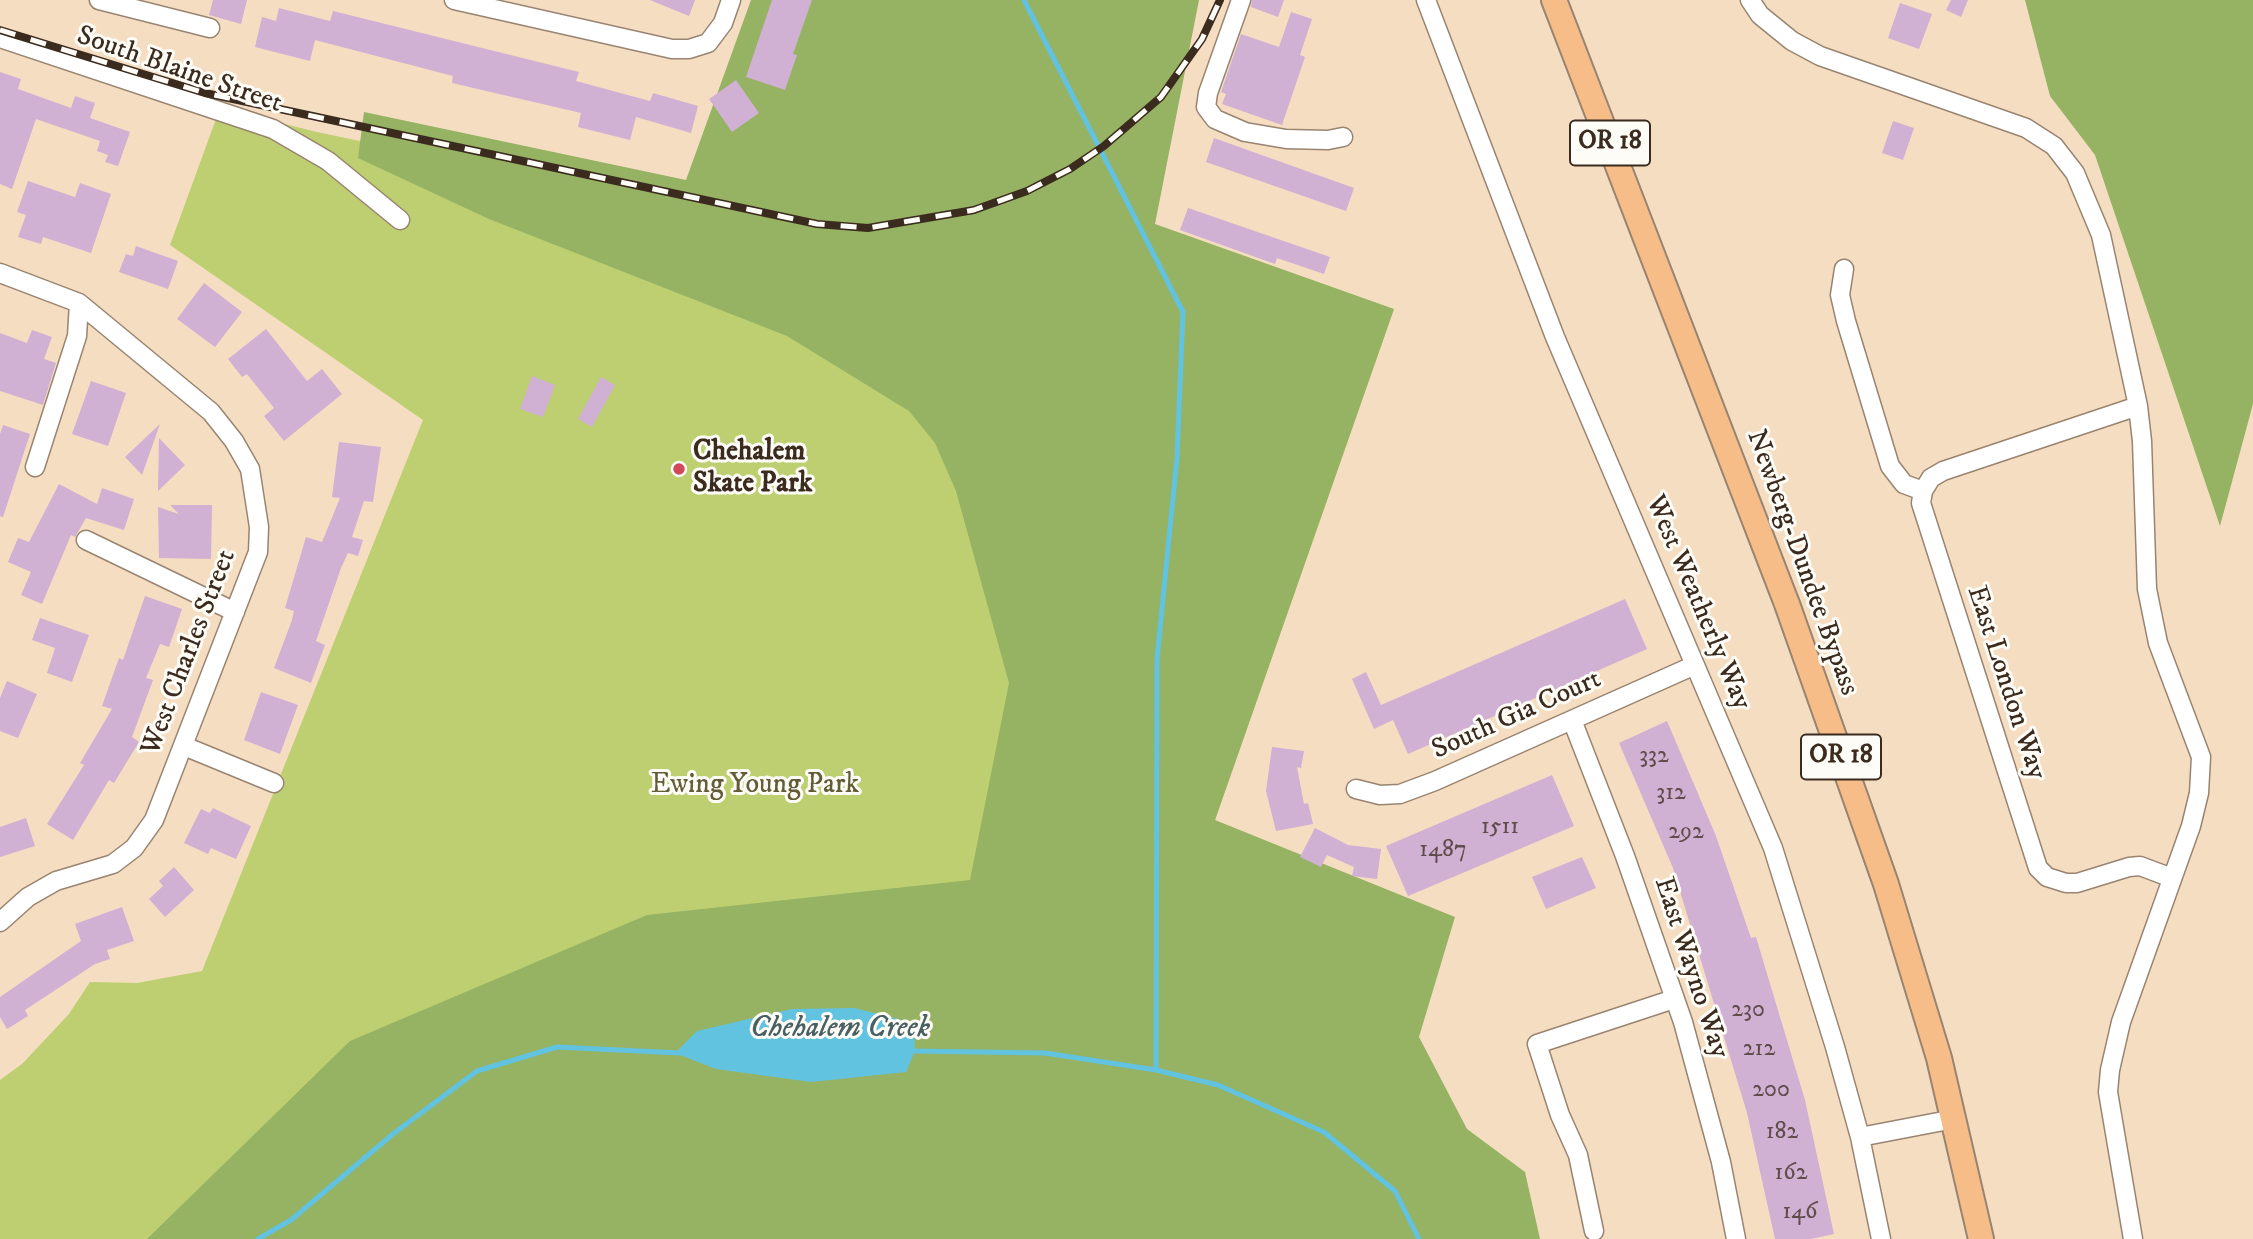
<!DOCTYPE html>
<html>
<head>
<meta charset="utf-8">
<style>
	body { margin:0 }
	canvas { display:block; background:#f5ddc2 }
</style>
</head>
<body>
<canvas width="2253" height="1239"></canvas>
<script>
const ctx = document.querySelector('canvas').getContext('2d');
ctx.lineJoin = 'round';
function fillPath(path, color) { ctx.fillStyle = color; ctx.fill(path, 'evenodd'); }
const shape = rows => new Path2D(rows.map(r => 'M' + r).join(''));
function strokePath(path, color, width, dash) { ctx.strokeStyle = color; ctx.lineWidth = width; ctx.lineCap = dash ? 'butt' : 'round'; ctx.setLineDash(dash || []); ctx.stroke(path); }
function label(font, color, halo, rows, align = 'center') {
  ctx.font = font + ' "IM FELL DW Pica",serif'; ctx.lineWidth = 6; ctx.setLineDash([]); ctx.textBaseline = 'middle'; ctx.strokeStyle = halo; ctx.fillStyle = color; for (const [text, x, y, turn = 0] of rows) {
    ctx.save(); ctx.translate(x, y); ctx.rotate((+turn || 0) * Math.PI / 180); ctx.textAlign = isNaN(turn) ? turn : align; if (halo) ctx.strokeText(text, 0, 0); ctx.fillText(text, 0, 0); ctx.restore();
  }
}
const green = shape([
	[220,108,317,132,790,231,1394,309,1215,820,255,1239,0,1239,0,1080,22,1064,69,1014,90,982,137,983,202,971,423,420,170,245]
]);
const forest = shape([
	[751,0,1199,0,1155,224,1394,309,1215,820,1455,917,1419,1037,1467,1129,1525,1172,1540,1239,147,1239,350,1041,647,915,970,880,1009,683,956,491,935,443,909,411,787,336,489,219,358,158,364,112,686,180],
	[2025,0,2253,0,2253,404,2220,526,2095,155,2050,96]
]);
const water = shape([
	[854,1008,914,1023,915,1051,906,1072,811,1082,716,1069,675,1053,697,1031,792,1009]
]);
const stream = shape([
	[1024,0,1183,312,1177,458,1157,659,1156,1070],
	[911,1051,1045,1053,1156,1070,1218,1085,1324,1132,1395,1191,1419,1239],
	[258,1239,291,1220,393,1134,477,1071,557,1047,680,1053]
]);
const building = shape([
	[213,0,247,0,241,24,209,15],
	[650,0,695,0,689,16],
	[772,0,812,0,793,54,797,55,785,90,746,77],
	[1252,0,1284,0,1278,17,1251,7],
	[1951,0,1968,0,1961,17,1946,10],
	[1900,3,1932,14,1919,49,1888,38],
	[279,8,330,21,333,11,579,72,576,81,650,101,653,93,698,106,691,133,636,117,630,140,578,127,581,113,452,83,453,76,315,40,310,61,255,47,262,17,276,21],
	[1291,12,1312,19,1300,55,1305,57,1282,125,1222,104,1226,94,1221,92,1241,34,1279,47],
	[0,72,21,79,18,89,71,108,75,96,95,103,90,118,130,132,118,166,105,162,108,155,97,151,100,141,36,119,12,189,0,184],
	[736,80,759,113,732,132,709,99],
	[1893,121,1914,128,1903,160,1882,153],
	[1214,138,1354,188,1346,211,1206,162],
	[28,181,75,197,80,183,111,194,91,253,43,237,41,244,18,237,26,215,17,212],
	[1188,208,1330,257,1324,274,1277,258,1275,264,1180,230],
	[136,246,178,261,168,289,119,272,126,254,133,256],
	[204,283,242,312,215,347,177,319],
	[266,329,307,381,322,369,342,394,284,441,264,416,274,408,247,374,242,377,228,359],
	[32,330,52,337,44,359,56,363,43,405,0,391,0,333,27,343],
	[532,376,555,385,543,417,520,409],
	[601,377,615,385,592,427,578,419],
	[91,381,126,393,108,446,72,434],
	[160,424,142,475,125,457],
	[3,425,30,434,3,517,0,516,0,434],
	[159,438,185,465,158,491],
	[339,442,381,447,373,502,364,501,352,537,363,540,358,556,348,553,341,568,316,641,325,645,311,683,274,668,292,620,294,611,285,608,306,537,322,542,340,498,332,497],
	[59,484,97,504,102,488,134,499,124,530,86,518,75,537,71,535,42,604,21,595,31,572,8,562,18,538,29,542],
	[170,505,212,505,211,559,159,558,158,507,179,514],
	[145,596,182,609,169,647,160,644,146,678,153,680,132,737,139,742,114,783,109,780,73,840,47,824,84,765,80,763,112,709,102,706,119,658,123,660],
	[1625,599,1647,649,1408,754,1393,720,1374,729,1352,679,1366,672,1381,705],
	[40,618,89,635,72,682,47,673,55,648,32,640],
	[7,681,37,694,18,738,0,731,0,698],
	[261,692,298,705,280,754,244,740],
	[1667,721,1716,836,1751,938,1756,937,1762,957,1805,1100,1834,1234,1811,1239,1775,1239,1747,1113,1673,868,1619,743],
	[1272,747,1304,751,1301,768,1297,767,1304,804,1308,803,1313,824,1276,831,1266,791],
	[1552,775,1574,826,1408,896,1386,846],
	[213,808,251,826,236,859,211,848,208,854,184,843,201,809,210,813],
	[26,818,35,846,0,857,0,827],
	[1315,828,1348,845,1381,849,1377,879,1352,876,1354,867,1327,855,1321,867,1300,857],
	[1582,857,1596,888,1546,909,1532,877],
	[174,867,194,890,165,917,149,899,163,886,159,881],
	[122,907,134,941,107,950,110,959,95,964,25,1010,28,1016,7,1029,0,1017,0,997,81,941,75,924]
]);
const minor = shape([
	[99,0,210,28],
	[454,0,672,49,689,49,708,43,723,23,731,0],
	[1241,0,1208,93,1206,107,1215,119,1245,132,1286,139,1328,140,1343,137],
	[1426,0,1555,337,1773,848,1835,1047,1860,1137,1881,1239],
	[1750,0,1760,15,1792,41,1820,56,2026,128,2054,146,2075,173,2101,235,2138,406,2142,441,2147,589,2158,643,2201,757,2199,793,2191,826,2121,1022,2110,1070,2108,1092,2133,1239],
	[0,38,273,129,328,161,400,220],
	[1844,269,1840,295,1846,321,1890,466,1904,484,1923,491],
	[0,273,79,303,211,412,234,441,250,469,259,527,258,552,154,820,134,848,113,864,56,881,28,897,0,922],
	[2138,406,1943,471,1931,478,1923,491,1921,503,2038,868,2047,877,2066,883,2077,883,2129,867,2140,866,2172,878],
	[35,467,77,336,79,303],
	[86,540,235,612],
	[1572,720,1625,856,1683,1022,1721,1162,1736,1239],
	[184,746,274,783],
	[1356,789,1380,795,1400,794,1435,781,1695,665],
	[1860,1137,1954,1119],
	[1594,1231,1578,1155,1560,1115,1537,1044,1674,999]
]);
const highway = shape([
	[1554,0,1787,604,1886,884,1939,1058,1981,1239]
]);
const rail = shape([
	[0,30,205,93,817,224,868,228,974,210,1027,191,1070,169,1104,146,1161,97,1202,39,1220,0]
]);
const markers = [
	[679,469,7,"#d1495b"]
];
const numberNames = [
	["332",1654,757],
	["312",1671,794],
	["1511",1500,828],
	["292",1686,833],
	["1487",1443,851],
	["230",1748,1011],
	["212",1759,1050],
	["200",1771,1091],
	["182",1782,1133],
	["162",1791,1174],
	["146",1800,1213]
];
const shields = [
	[1610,143,80],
	[1841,757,80]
];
const shieldNames = [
	["OR 18",1610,143],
	["OR 18",1841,757]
];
const streetNames = [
	["South Blaine Street",179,71,19],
	["Newberg-Dundee Bypass",1801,563,70],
	["West Weatherly Way",1697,603,67],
	["West Charles Street",190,653,-69],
	["East London Way",2005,683,72],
	["South Gia Court",1517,716,-24],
	["East Wayno Way",1690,968,72]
];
const poiNames = [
	["Chehalem",693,453],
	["Skate Park",693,485]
];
const parkNames = [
	["Ewing Young Park",755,786]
];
const waterNames = [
	["Chehalem Creek",840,1030]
];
fillPath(green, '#bdcf71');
fillPath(forest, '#96b263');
fillPath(water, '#62c3e0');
strokePath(stream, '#62c3e0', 5);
fillPath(building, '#d0b0d3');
strokePath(minor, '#988470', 21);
strokePath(highway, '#988470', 28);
strokePath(minor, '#fff', 18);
strokePath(highway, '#f7bd88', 24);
strokePath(rail, '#3b2a1e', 8);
strokePath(rail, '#fdfcf7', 5, [16]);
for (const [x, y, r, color] of markers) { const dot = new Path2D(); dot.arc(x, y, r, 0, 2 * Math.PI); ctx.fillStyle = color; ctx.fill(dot); strokePath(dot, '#fdfcf7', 2.5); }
label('24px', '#604c4b', null, numberNames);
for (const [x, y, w] of shields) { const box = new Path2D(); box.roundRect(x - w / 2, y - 22.5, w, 45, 5); ctx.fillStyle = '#fdfcf7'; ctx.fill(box); strokePath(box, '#3b2a1e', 2); }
label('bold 26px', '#3b2a1e', null, shieldNames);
label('28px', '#3b2a1e', '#fdfcf7', streetNames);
label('bold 28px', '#3b2a1e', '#fdfcf7', poiNames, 'left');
label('28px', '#625c37', '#fdfcf7', parkNames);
label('italic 30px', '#496062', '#fdfcf7', waterNames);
</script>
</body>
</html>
